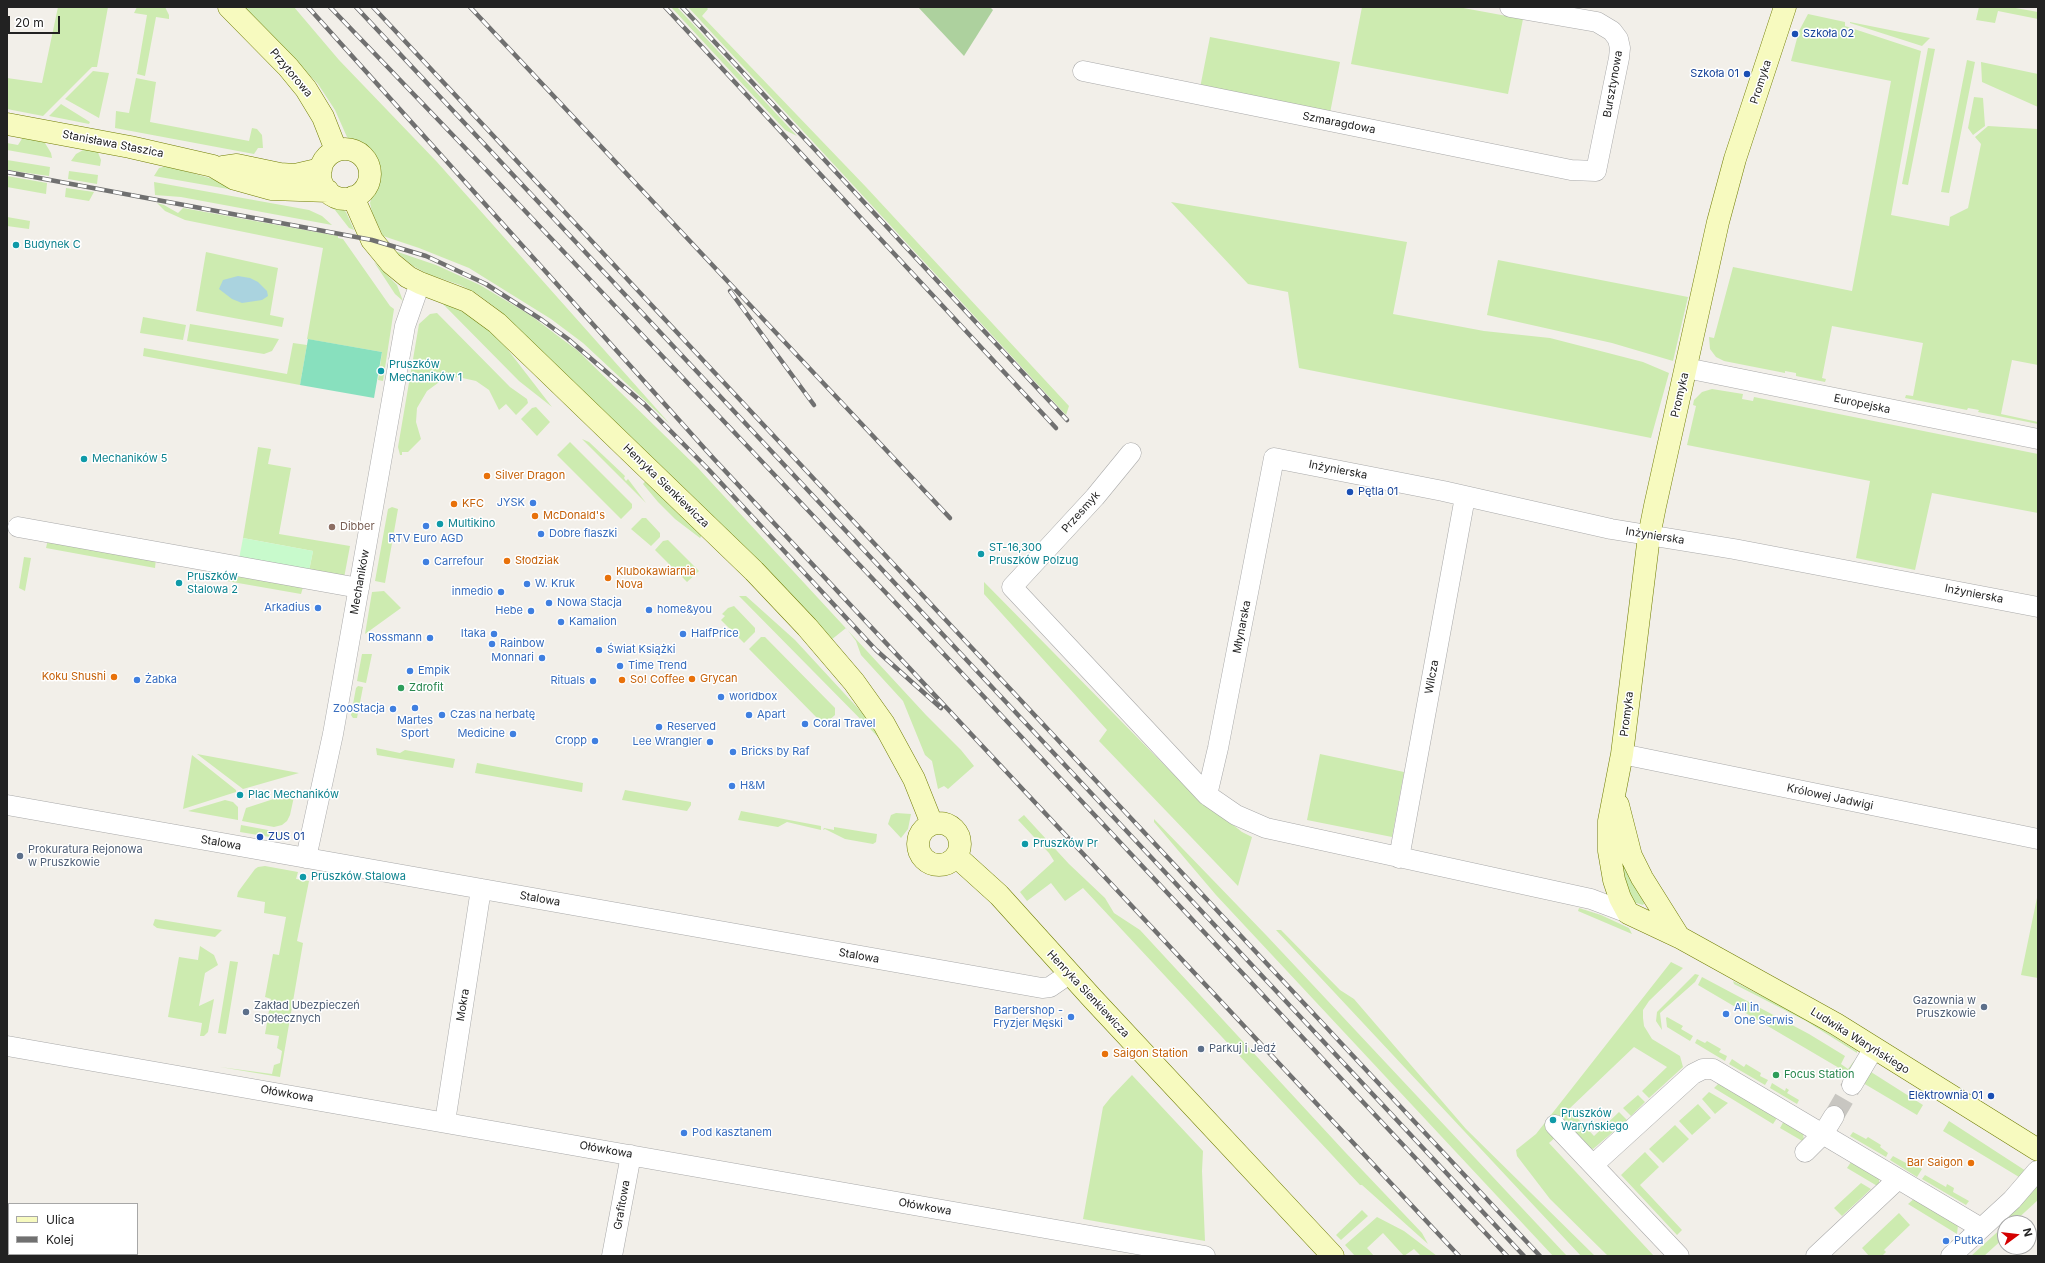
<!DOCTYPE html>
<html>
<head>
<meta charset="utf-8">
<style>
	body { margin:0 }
	#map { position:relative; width:2045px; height:1263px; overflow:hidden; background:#f2efe9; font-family:Inter,sans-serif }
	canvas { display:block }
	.frame { position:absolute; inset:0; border:8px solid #222; pointer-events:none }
	.legend { position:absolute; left:8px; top:1203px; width:130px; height:52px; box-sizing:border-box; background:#fff; border:1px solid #a7a7a7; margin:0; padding:5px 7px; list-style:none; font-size:12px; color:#222 }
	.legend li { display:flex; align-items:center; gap:8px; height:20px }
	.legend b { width:20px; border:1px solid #a7a7a7 }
	.north { position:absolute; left:1997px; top:1215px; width:40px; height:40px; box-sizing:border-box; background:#fff; border:1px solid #a7a7a7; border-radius:50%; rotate:75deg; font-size:11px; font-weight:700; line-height:16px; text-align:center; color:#222 }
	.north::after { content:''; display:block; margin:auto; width:14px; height:18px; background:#d40000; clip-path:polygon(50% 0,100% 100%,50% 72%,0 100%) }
	.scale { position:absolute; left:8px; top:16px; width:52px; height:18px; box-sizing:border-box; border:2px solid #222; border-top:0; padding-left:5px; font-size:12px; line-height:14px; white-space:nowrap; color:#222; -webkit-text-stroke:3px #fff; paint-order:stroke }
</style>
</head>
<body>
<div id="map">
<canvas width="2045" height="1263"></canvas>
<div class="frame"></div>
<ul class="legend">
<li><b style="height:5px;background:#f7fabf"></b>Ulica</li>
<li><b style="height:5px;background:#707070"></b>Kolej</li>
</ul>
<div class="north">N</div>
<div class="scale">20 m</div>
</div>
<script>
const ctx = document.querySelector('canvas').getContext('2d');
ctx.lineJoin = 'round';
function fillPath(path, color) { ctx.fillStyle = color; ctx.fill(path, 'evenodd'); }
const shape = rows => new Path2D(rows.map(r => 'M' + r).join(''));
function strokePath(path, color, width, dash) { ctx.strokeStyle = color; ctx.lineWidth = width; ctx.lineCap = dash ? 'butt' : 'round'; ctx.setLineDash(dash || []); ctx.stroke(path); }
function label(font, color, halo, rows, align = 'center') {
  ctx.font = font + ' Inter,sans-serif'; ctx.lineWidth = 3; ctx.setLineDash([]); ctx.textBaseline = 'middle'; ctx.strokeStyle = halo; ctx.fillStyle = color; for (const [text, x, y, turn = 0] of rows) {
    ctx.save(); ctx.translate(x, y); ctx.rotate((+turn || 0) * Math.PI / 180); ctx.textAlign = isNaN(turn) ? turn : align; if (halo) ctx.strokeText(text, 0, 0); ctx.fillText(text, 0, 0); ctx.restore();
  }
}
const grass = shape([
	[58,7,108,7,97,67,92,67,43,116,7,109,7,78,42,83],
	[137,7,165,7,169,15,169,19,156,17,145,76,137,74,147,15,134,13],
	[244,7,294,7,339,60,437,162,670,424,583,343,551,319,469,268,419,248,383,236,372,212,370,203,377,178,375,164,372,156,367,150,347,137,335,110,318,84],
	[671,7,677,7,797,136,785,130],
	[688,7,706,7,708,9,702,16,866,187,1069,406,1066,415],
	[1362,7,1458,7,1523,19,1508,94,1351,64],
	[1979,7,2010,7,2038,12,2038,19,1998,11,1995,23,1976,20],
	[1808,14,1845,22,1845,26,1921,51,1891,215,1949,226,1950,217,1968,208,1981,144,1975,137,1988,126,2038,129,2038,365,2012,360,2001,414,2038,422,2038,424,1978,412,1979,410,1968,408,1967,410,1905,398,1906,395,1913,396,1923,343,1832,326,1822,378,1826,379,1825,382,1796,376,1796,373,1785,371,1785,373,1724,361,1716,357,1710,349,1709,337,1714,338,1733,267,1852,291,1891,81,1791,61,1799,31],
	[1850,23,1850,22,1930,38,1922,46],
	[1210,37,1340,62,1330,113,1200,88],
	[1928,48,1935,49,1908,185,1902,184],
	[1967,60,1975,62,1949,193,1941,192],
	[1981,62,2038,74,2038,107,1982,82],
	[93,71,109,73,99,118,65,99],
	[136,78,156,82,150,122,249,141,252,128,257,129,262,135,263,148,258,148,254,154,115,128,116,111,129,113],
	[1974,97,1983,98,1985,126,1973,135,1968,128],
	[61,104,90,122,89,124,49,116],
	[23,137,40,140,45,143,51,153,52,158,7,150,7,143,18,145],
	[85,149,97,150,101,160,100,166,71,161,76,154],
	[7,160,50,167,49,176,7,170],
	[167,166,220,181,291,200,154,176,159,168],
	[69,171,98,175,97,184,68,179],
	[7,176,47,183,46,194,7,187],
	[154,182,309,210,322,216,332,225,181,197,155,195],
	[66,188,94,192,89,201,65,197],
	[329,200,338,205,346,212,354,230,349,228,335,210,321,201],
	[1171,202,1407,242,1393,314,1484,331,1550,338,1643,362,1669,373,1651,438,1299,368,1288,292,1248,284],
	[157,203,164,205,178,213,183,208,338,236,338,238,343,239,390,306,394,309,383,381,378,380,382,352,307,339,323,248,185,220,165,211],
	[7,217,30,221,29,229,7,226],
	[395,251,436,265,480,285,530,315,578,351,698,468,926,715,961,750,974,766,948,789,944,786,938,789,932,761,925,755,903,701,861,655,856,641,846,628,831,640,728,533,500,311,476,293,460,285,428,274,413,266],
	[206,252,278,268,270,315,284,318,282,327,196,311],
	[1498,260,1688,297,1673,361,1612,343,1487,315],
	[374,262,397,285,403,301,395,294],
	[440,301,467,314,498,337,552,407,519,381],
	[437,313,510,387,527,399,528,403,516,415,506,404,499,410,489,390,476,381,458,377,442,380,427,391,417,408,416,422,421,439,408,452,402,452,402,455,400,455,398,447,419,324,430,314],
	[143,317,186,325,183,340,140,333],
	[190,324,279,339,272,351,264,354,187,341],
	[293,343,307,345,300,385,143,356,144,348,287,374],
	[1712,389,1743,394,1742,399,1753,401,1754,397,2038,454,2038,513,1932,493,1915,570,1856,558,1870,481,1687,445,1696,406,1693,405,1694,400,1702,392],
	[536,407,550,422,537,436,521,419,532,408],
	[582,439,589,442,625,476,624,478,626,481,628,479,646,503],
	[570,442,632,504,632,508,621,519,557,455],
	[258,447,271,449,268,464,291,468,279,534,350,546,344,578,309,571,313,551,243,538],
	[647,479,703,534,700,538,675,519,658,502,643,484],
	[392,507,398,509,385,583,375,581,388,509],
	[642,518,646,518,660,533,660,537,651,546,631,529],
	[48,539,156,558,155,568,46,548],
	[668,540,699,571,687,582,655,550,663,541],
	[24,557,31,558,25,591,19,588],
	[223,568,304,584,301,594,221,580],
	[984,582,1188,789,1242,832,1252,837,1238,886,1099,741,1107,730,984,594],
	[384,591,401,608,365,634,372,592],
	[739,596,746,596,795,640,867,718,884,743],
	[734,606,755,628,755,632,744,643,721,620,725,616,722,614,728,608],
	[761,637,765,637,835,708,835,715,824,725,749,649],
	[362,654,372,654,366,683,357,681],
	[358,686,363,687,357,718,353,718,351,715,356,688],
	[376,748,400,753,405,750,455,759,453,768,377,755],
	[197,754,299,773,243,789],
	[1320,754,1404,772,1392,837,1307,820],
	[192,755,236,790,236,792,183,809],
	[477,763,583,783,582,792,475,773],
	[625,790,691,802,691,805,687,811,622,800],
	[295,792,290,815,287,821,282,825,274,827,242,821,246,808],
	[225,800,233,802,238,807,238,820,188,811],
	[741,811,821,826,821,830,787,822,778,827,738,820],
	[896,813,911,814,908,829,901,838,888,824,891,815],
	[1024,815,1069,864,1105,898,1114,913,1140,930,1345,1152,1422,1233,1428,1244,1362,1185,1360,1185,1083,888,1065,901,1051,883,1027,901,1020,892,1054,861,1049,853,1018,820],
	[1154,819,1266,935,1567,1256,1553,1256,1216,895,1154,822],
	[241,825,284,833,282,839,240,832],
	[834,827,877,834,876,842,873,844,845,839,825,829,823,830,824,828,834,830],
	[1623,863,1645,902,1643,905,1633,902,1619,864],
	[265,866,298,872,296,879,309,881,297,941,303,943,280,1077,220,1067,272,1074,274,1065,280,1063,282,1051,277,1048,279,1036,265,1034,271,999,265,997,273,954,279,955,286,917,264,913,265,902,237,897,238,892,255,869,258,867],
	[2038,893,2038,978,2021,975],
	[1579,908,1601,915,1629,928,1632,934,1578,911],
	[155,919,222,930,215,937,157,928,153,925],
	[1276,930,1281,930,1340,990,1354,999,1466,1129,1595,1256,1581,1256],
	[200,946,214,955,218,965,205,973,199,1006,214,999,208,1032,204,1036,200,1036,202,1023,168,1017,179,957,198,960],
	[230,961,238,962,226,1034,218,1033],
	[1671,962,1683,968,1649,1001,1643,1010,1643,1018,1644,1026,1652,1039,1680,1056,1683,1067,1649,1098,1642,1091,1667,1067,1634,1047,1569,1109,1594,1136,1619,1112,1627,1120,1593,1149,1558,1135,1549,1143,1654,1256,1608,1256,1550,1199,1517,1156,1516,1150,1536,1134],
	[1695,974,1699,975,1695,982,1660,1013,1662,1030,1656,1021,1657,1012],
	[1702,977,1809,1034,1845,1056,1841,1064,1848,1069,1854,1061,1857,1063,1851,1075,1698,985],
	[1733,981,1803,1017,1857,1051,1857,1053,1806,1021,1734,984],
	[1667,1017,1683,1026,1681,1029,1693,1036,1690,1041,1667,1027,1666,1018],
	[1697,1039,1705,1043,1707,1041,1721,1049,1719,1052,1727,1056,1725,1061,1695,1043],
	[1732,1059,1744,1067,1746,1064,1761,1073,1760,1076,1768,1080,1765,1085,1729,1064],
	[1871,1072,1923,1105,1917,1115,1863,1083],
	[1132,1075,1203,1151,1202,1171,1205,1241,1083,1219,1103,1107,1111,1097],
	[1721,1081,1779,1115,1773,1124,1714,1088],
	[1772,1083,1785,1091,1786,1088,1789,1090,1787,1093,1799,1100,1797,1104,1770,1088],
	[1709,1092,1728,1103,1715,1114,1702,1099],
	[1638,1095,1645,1102,1631,1116,1623,1108],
	[1698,1104,1711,1118,1692,1135,1679,1121],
	[1785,1119,1803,1132,1804,1142,1780,1128],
	[1949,1121,2026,1171,2019,1177,1943,1131],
	[1675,1125,1689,1139,1663,1163,1649,1149],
	[1853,1132,1866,1139,1868,1137,1881,1145,1880,1147,1888,1153,1886,1157,1850,1136],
	[1645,1152,1659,1167,1640,1185,1682,1230,1677,1235,1621,1175],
	[1893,1156,1906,1163,1908,1160,1922,1169,1917,1177,1890,1160],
	[1853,1159,1879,1177,1879,1187,1847,1168],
	[1925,1175,1946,1187,1947,1184,1954,1188,1953,1192,1969,1201,1966,1205,1922,1179],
	[1861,1183,1871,1189,1842,1216,1834,1208],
	[2038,1184,2038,1200,2013,1223,2006,1223,2002,1218],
	[1916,1197,1958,1225,1957,1234,1908,1204],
	[1362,1210,1368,1216,1341,1240,1336,1235],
	[1899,1213,1910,1225,1884,1250,1886,1252,1882,1256,1869,1256,1862,1248],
	[1377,1217,1404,1231,1437,1256,1421,1256,1414,1249,1404,1256,1383,1233,1367,1248,1374,1256,1355,1256,1345,1245],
	[2005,1225,2005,1237,1984,1256,1971,1256]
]);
const forest = shape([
	[918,7,990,7,993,10,964,56]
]);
const park = shape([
	[243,538,313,551,309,571,239,559]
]);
const pitch = shape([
	[308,339,382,352,374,398,300,385]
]);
const water = shape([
	[238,276,250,278,258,282,267,291,268,296,262,300,242,303,232,299,219,289,223,280]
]);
const streetTunnel = shape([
	[1834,1116,1852,1085]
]);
const street = shape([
	[1083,71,1571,170,1596,171,1619,58,1620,48,1618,39,1612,31,1597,22,1510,7],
	[1686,368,2038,439],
	[1131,453,1095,497,1012,587,1207,795,1236,815,1266,828,1591,899,1628,913],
	[18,527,359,588],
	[1622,754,2038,839],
	[1207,795,1218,748,1274,458,1443,491,1611,529,1734,549,2038,607],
	[7,805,1042,988,1050,987,1069,974],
	[306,858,333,734,405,326,420,283],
	[1399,858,1465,497],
	[7,1046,1205,1256],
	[1852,1085,1874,1048],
	[445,1122,481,889],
	[1555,1125,1679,1256],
	[1805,1152,1823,1134,1834,1116],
	[1593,1165,1693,1074,1703,1069,1713,1069,1981,1228],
	[612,1256,631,1155],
	[1816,1256,1898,1179],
	[1951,1256,2012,1200,2037,1171]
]);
const secondary = shape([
	[229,7,288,67,306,89,323,117,336,150],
	[1785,7,1735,159,1718,222,1655,506,1649,536,1622,754,1609,821,1609,851,1614,880,1620,898,1628,913,1679,937,1836,1024,2038,1150],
	[7,124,130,147,213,166,235,179,271,189,328,191],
	'320 174a25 25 0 1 1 50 0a25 25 0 1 1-50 0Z',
	[223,167,237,165,280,174,295,175,321,169],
	[353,197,372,240,391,263,408,277,420,283,467,301,497,323,754,571,807,627,854,682,884,724,914,779,932,824],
	[1618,805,1631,856,1642,878,1679,937],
	'918 844a21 21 0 1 1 42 0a21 21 0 1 1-42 0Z',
	[957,857,999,895,1092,998,1333,1256]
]);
const rail = shape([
	[308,7,714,459,1459,1256],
	[330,7,493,177,957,668,1507,1256],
	[356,7,1524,1256],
	[373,7,1540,1256],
	[470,7,950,518],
	[665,7,1056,428],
	[682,7,1067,420],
	[7,172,372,240,426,256,486,284,542,320,568,339,644,404,709,470,876,650,941,708],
	[730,291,814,405]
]);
const markers = [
	[1795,34,4,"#1a4fb4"],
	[1747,74,4,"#1a4fb4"],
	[16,245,4,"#0f9aa8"],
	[381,371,4,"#0f9aa8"],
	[84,459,4,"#0f9aa8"],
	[487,476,4,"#e8710a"],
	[1350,492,4,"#1a4fb4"],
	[533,503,4,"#3f7fe0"],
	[454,504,4,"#e8710a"],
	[535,516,4,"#e8710a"],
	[440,524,4,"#0f9aa8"],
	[426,526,4,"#3f7fe0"],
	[332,527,4,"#8d6e63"],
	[541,534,4,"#3f7fe0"],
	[981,554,4,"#0f9aa8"],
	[507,561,4,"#e8710a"],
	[426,562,4,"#3f7fe0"],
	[608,578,4,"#e8710a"],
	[179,583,4,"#0f9aa8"],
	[527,584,4,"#3f7fe0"],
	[501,592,4,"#3f7fe0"],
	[549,603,4,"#3f7fe0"],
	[318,608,4,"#3f7fe0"],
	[649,610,4,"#3f7fe0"],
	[531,611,4,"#3f7fe0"],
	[561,622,4,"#3f7fe0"],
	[494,634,4,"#3f7fe0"],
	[683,634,4,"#3f7fe0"],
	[430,638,4,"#3f7fe0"],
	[492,644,4,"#3f7fe0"],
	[599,650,4,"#3f7fe0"],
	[542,658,4,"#3f7fe0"],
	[620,666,4,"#3f7fe0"],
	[410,671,4,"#3f7fe0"],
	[114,677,4,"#e8710a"],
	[692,679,4,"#e8710a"],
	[137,680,4,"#3f7fe0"],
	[622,680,4,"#e8710a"],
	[593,681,4,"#3f7fe0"],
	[401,688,4,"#2e9e5b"],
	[721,697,4,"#3f7fe0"],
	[415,708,4,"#3f7fe0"],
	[393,709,4,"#3f7fe0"],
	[442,715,4,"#3f7fe0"],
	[749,715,4,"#3f7fe0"],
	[805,724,4,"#3f7fe0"],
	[659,727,4,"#3f7fe0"],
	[513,734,4,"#3f7fe0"],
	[595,741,4,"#3f7fe0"],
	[710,742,4,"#3f7fe0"],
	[733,752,4,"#3f7fe0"],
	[732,786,4,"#3f7fe0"],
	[240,795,4,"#0f9aa8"],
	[260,837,4,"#1a4fb4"],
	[1025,844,4,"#0f9aa8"],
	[20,856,4,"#5c6f8a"],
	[303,877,4,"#0f9aa8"],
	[1984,1007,4,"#5c6f8a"],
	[246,1012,4,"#5c6f8a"],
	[1726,1014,4,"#3f7fe0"],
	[1071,1017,4,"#3f7fe0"],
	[1201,1049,4,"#5c6f8a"],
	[1105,1054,4,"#e8710a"],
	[1776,1075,4,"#2e9e5b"],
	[1991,1096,4,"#1a4fb4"],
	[1553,1120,4,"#0f9aa8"],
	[684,1133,4,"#3f7fe0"],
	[1971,1163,4,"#e8710a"],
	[1946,1241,4,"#3f7fe0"]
];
const transitNames = [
	["Szkoła 02",1803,34],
	["Szkoła 01",1739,74,"right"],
	["Pętla 01",1358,492],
	["ZUS 01",268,837],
	["Elektrownia 01",1983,1096,"right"]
];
const streetNames = [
	["Przytorowa",291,73,50],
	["Promyka",1761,82,-72],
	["Bursztynowa",1613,84,-80],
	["Szmaragdowa",1339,123,11],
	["Stanisława Staszica",113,144,11],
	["Promyka",1680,395,-77],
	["Europejska",1862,404,12],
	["Inżynierska",1338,470,11],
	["Henryka Sienkiewicza",666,486,44],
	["Przesmyk",1081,512,-48],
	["Inżynierska",1655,536,9],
	["Mechaników",360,582,-80],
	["Inżynierska",1974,594,11],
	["Młynarska",1242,627,-79],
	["Wilcza",1432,677,-80],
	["Promyka",1627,714,-83],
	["Królowej Jadwigi",1830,797,12],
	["Stalowa",221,843,10],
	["Stalowa",540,899,10],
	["Stalowa",859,956,10],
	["Henryka Sienkiewicza",1088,994,47],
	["Mokra",463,1005,-81],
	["Ludwika Waryńskiego",1860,1041,32],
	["Ołówkowa",287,1094,10],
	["Ołówkowa",606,1150,10],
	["Grafitowa",622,1205,-80],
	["Ołówkowa",925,1207,10]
];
const cultureNames = [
	["Budynek C",24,245],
	["Pruszków",389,365],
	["Mechaników 1",389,378],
	["Mechaników 5",92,459],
	["Multikino",448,524],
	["ST-16,300",989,548],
	["Pruszków Polzug",989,561],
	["Pruszków",187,577],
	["Stalowa 2",187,590],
	["Plac Mechaników",248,795],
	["Pruszków Pr",1033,844],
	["Pruszków Stalowa",311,877],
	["Pruszków",1561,1114],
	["Waryńskiego",1561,1127]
];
const foodNames = [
	["Silver Dragon",495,476],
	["KFC",462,504],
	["McDonald's",543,516],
	["Słodziak",515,561],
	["Klubokawiarnia",616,572],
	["Nova",616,585],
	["Koku Shushi",106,677,"right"],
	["Grycan",700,679],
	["So! Coffee",630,680],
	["Saigon Station",1113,1054],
	["Bar Saigon",1963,1163,"right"]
];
const shopNames = [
	["JYSK",525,503,"right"],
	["Dobre flaszki",549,534],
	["RTV Euro AGD",426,539,"center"],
	["Carrefour",434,562],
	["W. Kruk",535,584],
	["inmedio",493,592,"right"],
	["Nowa Stacja",557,603],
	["Arkadius",310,608,"right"],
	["home&you",657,610],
	["Hebe",523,611,"right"],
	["Kamalion",569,622],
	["Itaka",486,634,"right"],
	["HalfPrice",691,634],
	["Rossmann",422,638,"right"],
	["Rainbow",500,644],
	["Świat Książki",607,650],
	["Monnari",534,658,"right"],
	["Time Trend",628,666],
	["Empik",418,671],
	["Żabka",145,680],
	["Rituals",585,681,"right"],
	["worldbox",729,697],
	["ZooStacja",385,709,"right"],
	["Czas na herbatę",450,715],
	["Apart",757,715],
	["Martes",415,721,"center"],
	["Sport",415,734,"center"],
	["Coral Travel",813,724],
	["Reserved",667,727],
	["Medicine",505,734,"right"],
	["Cropp",587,741,"right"],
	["Lee Wrangler",702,742,"right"],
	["Bricks by Raf",741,752],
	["H&M",740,786],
	["All in",1734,1008],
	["One Serwis",1734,1021],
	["Barbershop -",1063,1011,"right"],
	["Fryzjer Męski",1063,1024,"right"],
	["Pod kasztanem",692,1133],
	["Putka",1954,1241]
];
const educationNames = [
	["Dibber",340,527]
];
const leisureNames = [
	["Zdrofit",409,688],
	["Focus Station",1784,1075]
];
const serviceNames = [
	["Prokuratura Rejonowa",28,850],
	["w Pruszkowie",28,863],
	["Gazownia w",1976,1001,"right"],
	["Pruszkowie",1976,1014,"right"],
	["Zakład Ubezpieczeń",254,1006],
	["Społecznych",254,1019],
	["Parkuj i Jedź",1209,1049]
];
fillPath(grass, '#cdebb0');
fillPath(forest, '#add19e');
fillPath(park, '#c8facc');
fillPath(pitch, '#88e0be');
fillPath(water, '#aad3df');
strokePath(streetTunnel, '#c8c6c1', 20, [20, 10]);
strokePath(street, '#a9a9a9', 21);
strokePath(secondary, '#707d05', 23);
strokePath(street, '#fff', 20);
strokePath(secondary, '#f7fabf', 22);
strokePath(rail, '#707070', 4.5);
strokePath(rail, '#fff', 3, [9]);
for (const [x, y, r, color] of markers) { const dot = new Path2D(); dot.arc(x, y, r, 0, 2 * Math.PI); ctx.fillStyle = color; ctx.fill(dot); strokePath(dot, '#fff', 1.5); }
label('11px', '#164399', '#fff', transitNames, 'left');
label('11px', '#222', '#fff', streetNames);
label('11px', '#0d838f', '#fff', cultureNames, 'left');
label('11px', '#c56008', '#fff', foodNames, 'left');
label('11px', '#366cbe', '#fff', shopNames, 'left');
label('11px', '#785e54', '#fff', educationNames, 'left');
label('11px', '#27864d', '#fff', leisureNames, 'left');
label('11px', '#4e5e75', '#fff', serviceNames, 'left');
</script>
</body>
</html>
